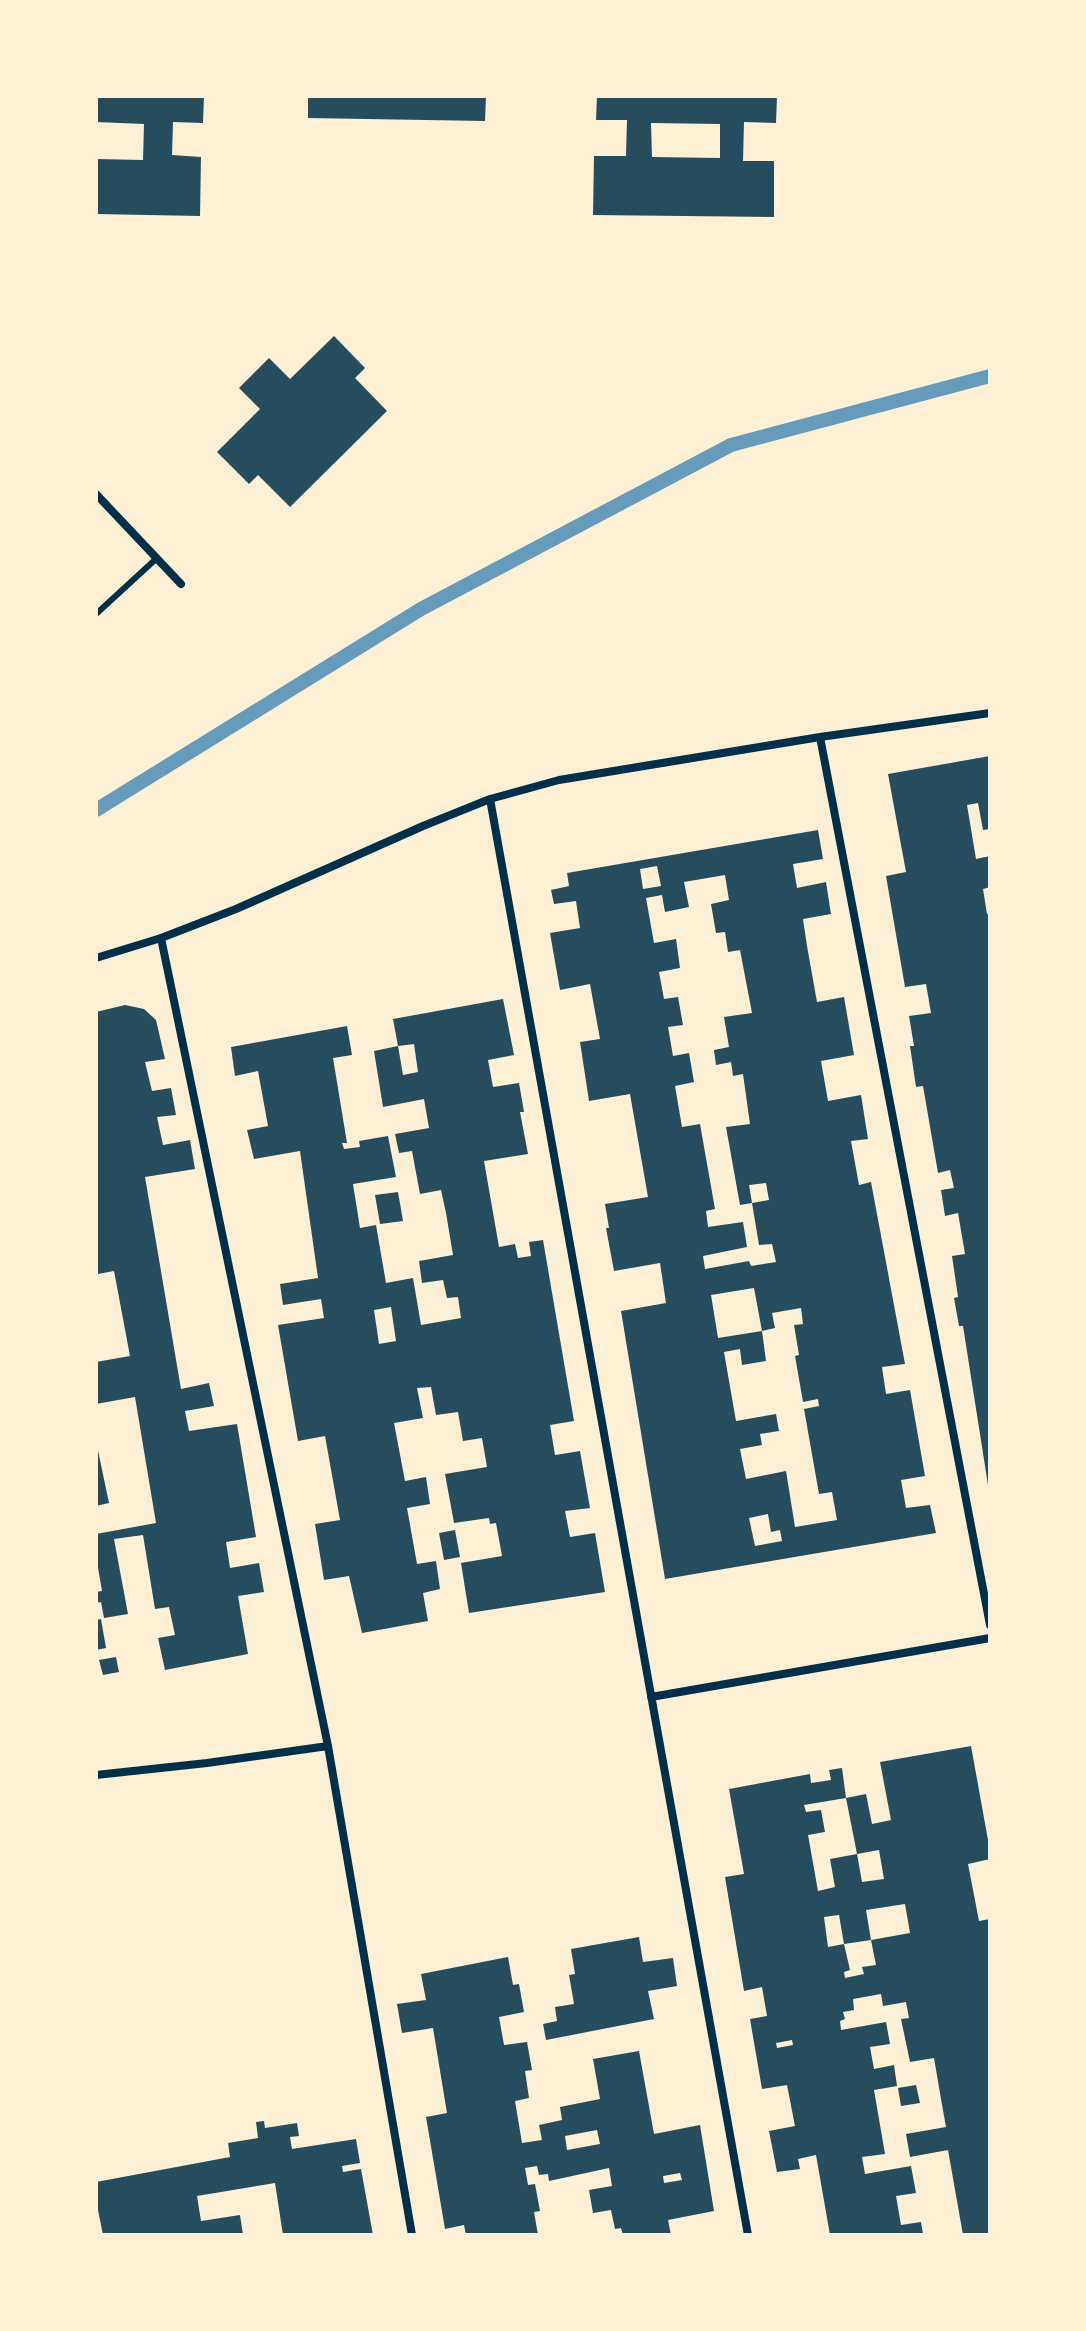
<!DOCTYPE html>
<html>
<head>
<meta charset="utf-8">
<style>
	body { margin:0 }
	#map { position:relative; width:1086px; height:2331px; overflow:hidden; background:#fdf0d5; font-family:"Fira Sans Condensed",sans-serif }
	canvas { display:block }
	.frame { position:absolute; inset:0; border:98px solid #fdf0d5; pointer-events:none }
</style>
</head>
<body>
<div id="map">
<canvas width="1086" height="2331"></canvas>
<div class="frame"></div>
</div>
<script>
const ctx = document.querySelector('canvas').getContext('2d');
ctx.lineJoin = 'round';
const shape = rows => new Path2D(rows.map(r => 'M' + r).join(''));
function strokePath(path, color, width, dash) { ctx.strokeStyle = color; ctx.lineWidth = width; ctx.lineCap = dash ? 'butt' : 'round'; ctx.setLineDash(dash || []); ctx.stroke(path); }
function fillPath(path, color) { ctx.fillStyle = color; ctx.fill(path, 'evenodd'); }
const stream = shape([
	[96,810,421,609,731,445,990,376]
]);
const building = shape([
	[96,96,204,96,203,123,173,122,172,155,201,157,200,216,96,214,96,159,143,160,144,124,96,122],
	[308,96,486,96,485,121,308,118],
	[597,96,777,96,776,123,744,122,743,161,774,161,774,217,593,215,594,156,626,156,627,120,596,120],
	[651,123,720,124,720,158,652,157],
	[334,336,365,368,355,378,387,411,290,507,258,475,249,484,217,452,260,409,239,388,269,358,290,379],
	[990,756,990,829,983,830,978,803,967,805,976,859,990,856,990,887,983,889,987,914,990,914,990,1485,988,1485,963,1326,959,1326,954,1298,958,1297,952,1256,965,1254,958,1213,945,1216,941,1190,954,1188,950,1170,938,1173,923,1086,916,1087,910,1046,914,1046,909,1016,931,1013,926,984,905,987,886,876,906,872,888,774],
	[818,830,823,859,793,864,797,888,826,882,831,914,803,919,807,946,817,1002,844,997,854,1055,821,1061,828,1101,861,1095,868,1139,851,1141,859,1185,871,1182,905,1364,882,1367,886,1394,910,1390,925,1476,901,1480,906,1508,930,1505,936,1533,665,1579,621,1311,666,1303,660,1263,614,1271,606,1228,609,1228,605,1204,648,1197,630,1094,589,1101,580,1042,600,1039,590,984,560,990,550,933,580,928,576,901,554,904,551,890,569,886,567,873],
	[657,866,661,886,643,889,640,869],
	[725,875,729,900,711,904,716,933,725,932,728,952,740,950,752,1013,724,1017,729,1047,714,1050,716,1065,731,1062,733,1076,743,1074,750,1124,726,1127,740,1205,752,1203,749,1185,766,1183,769,1200,752,1203,759,1245,772,1244,776,1262,751,1266,749,1261,705,1269,703,1256,747,1247,743,1222,708,1227,706,1211,715,1209,700,1124,682,1127,675,1086,694,1082,689,1053,673,1056,668,1027,683,1025,678,997,664,999,659,972,680,968,676,939,654,943,646,898,662,895,665,912,689,907,684,882],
	[754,1288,762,1331,775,1328,772,1313,801,1308,803,1324,794,1325,799,1355,795,1356,803,1402,818,1399,819,1406,804,1409,819,1494,832,1492,837,1520,795,1527,786,1471,746,1479,740,1449,762,1445,760,1434,779,1431,776,1414,736,1421,724,1352,740,1349,742,1365,766,1361,762,1331,718,1338,711,1295],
	[768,1514,771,1532,780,1530,782,1541,755,1546,749,1518],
	[503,999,514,1055,488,1060,493,1087,519,1083,524,1112,520,1112,528,1154,484,1161,499,1247,515,1244,518,1258,531,1256,529,1242,543,1240,574,1421,550,1425,555,1455,580,1451,590,1508,565,1511,570,1537,595,1533,605,1592,469,1613,461,1563,502,1556,496,1523,490,1524,489,1518,454,1523,445,1474,487,1467,482,1438,463,1441,458,1412,436,1415,431,1387,417,1388,423,1418,394,1423,405,1481,426,1477,430,1504,407,1508,417,1564,436,1561,440,1589,423,1593,428,1621,362,1633,349,1576,324,1580,315,1524,340,1520,325,1436,298,1441,278,1325,324,1318,321,1299,283,1305,280,1284,318,1278,300,1151,254,1159,247,1130,268,1126,258,1071,235,1076,231,1047,347,1026,352,1055,333,1058,347,1143,342,1143,344,1149,360,1147,359,1141,388,1136,396,1177,353,1184,360,1228,376,1225,386,1283,413,1278,421,1325,461,1318,458,1297,447,1298,443,1280,422,1283,419,1261,453,1255,446,1213,441,1190,420,1194,412,1151,399,1153,395,1134,429,1128,424,1099,383,1107,374,1051,398,1046,403,1075,418,1072,414,1044,398,1046,393,1019],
	[391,1307,396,1341,379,1344,374,1310],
	[125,1005,144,1009,156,1020,165,1059,145,1062,152,1091,171,1088,176,1115,157,1117,163,1145,190,1140,195,1169,145,1177,181,1389,209,1383,214,1406,185,1411,189,1431,237,1424,256,1537,226,1542,230,1568,259,1563,264,1592,238,1596,248,1654,165,1670,158,1638,175,1635,169,1607,155,1609,143,1535,114,1539,128,1614,104,1618,101,1602,96,1603,96,1592,102,1591,96,1556,96,1534,156,1523,135,1397,96,1404,96,1362,130,1356,114,1271,98,1274,96,1266,96,1199,98,1198,96,1185,96,1012],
	[398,1192,403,1221,380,1224,375,1195],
	[96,1441,109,1503,96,1506],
	[455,1530,460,1557,444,1560,439,1533],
	[101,1619,106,1648,96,1650,96,1620],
	[116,1657,119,1672,103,1675,99,1660],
	[971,1746,990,1851,990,1859,968,1864,979,1921,990,1919,990,2235,963,2235,948,2150,910,2157,906,2134,946,2127,941,2099,934,2058,910,2062,901,2019,909,2018,906,2002,883,2006,881,1994,853,1999,854,2010,843,2012,845,2019,840,2021,841,2030,886,2022,890,2044,870,2047,874,2069,894,2065,897,2086,874,2090,885,2154,862,2157,865,2174,911,2166,916,2193,896,2196,901,2225,921,2222,923,2234,830,2235,816,2155,798,2159,800,2169,777,2172,769,2131,795,2126,787,2085,762,2089,750,2019,767,2016,762,1987,744,1991,725,1877,744,1874,729,1789,810,1774,811,1783,831,1780,829,1770,842,1768,846,1798,804,1805,806,1812,821,1810,825,1832,808,1835,818,1891,835,1887,830,1859,857,1854,846,1798,866,1794,872,1824,891,1820,880,1762],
	[879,1850,884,1879,862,1882,857,1854],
	[905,1904,910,1933,871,1940,876,1965,862,1967,864,1974,845,1978,844,1972,850,1970,844,1944,828,1947,824,1917,839,1915,844,1944,871,1940,866,1910],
	[792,2040,793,2045,777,2048,776,2043],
	[639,1937,643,1962,673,1958,677,1986,648,1991,654,2019,546,2040,543,2024,557,2021,555,2007,574,2004,569,1975,575,1974,571,1949],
	[508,1957,513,1985,519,1984,524,2012,499,2017,504,2045,527,2042,532,2070,525,2071,529,2098,515,2101,522,2143,542,2140,539,2125,562,2120,560,2107,600,2099,593,2059,639,2051,654,2134,700,2125,714,2211,668,2220,671,2235,623,2235,621,2228,615,2229,611,2210,593,2213,589,2190,612,2186,609,2168,549,2181,548,2174,539,2175,537,2166,525,2168,528,2185,535,2184,540,2211,534,2212,538,2235,466,2235,464,2225,445,2229,426,2117,447,2113,433,2028,402,2033,397,2004,426,2000,421,1974],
	[597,2130,600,2144,567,2150,565,2136],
	[680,2173,682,2180,664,2183,663,2176],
	[916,2085,920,2103,901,2106,898,2088],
	[264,2121,265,2128,297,2123,299,2136,290,2137,292,2149,356,2139,360,2163,342,2166,343,2172,361,2169,373,2235,283,2235,275,2183,197,2196,201,2221,240,2215,243,2235,103,2235,96,2200,96,2182,230,2157,228,2143,258,2138,256,2122]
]);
const service = shape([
	[96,614,157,558]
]);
const minor = shape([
	[96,494,181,584],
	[820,737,990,1625],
	[490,799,748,2235],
	[161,938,328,1746,412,2235],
	[96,958,161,938,236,909,423,826,490,799,559,780,820,737,990,713],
	[651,1697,990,1638],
	[96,1775,207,1763,328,1746]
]);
strokePath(stream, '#669bbc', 14);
fillPath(building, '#264d5e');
strokePath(service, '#003049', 6);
strokePath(minor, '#003049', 8);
</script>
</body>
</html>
